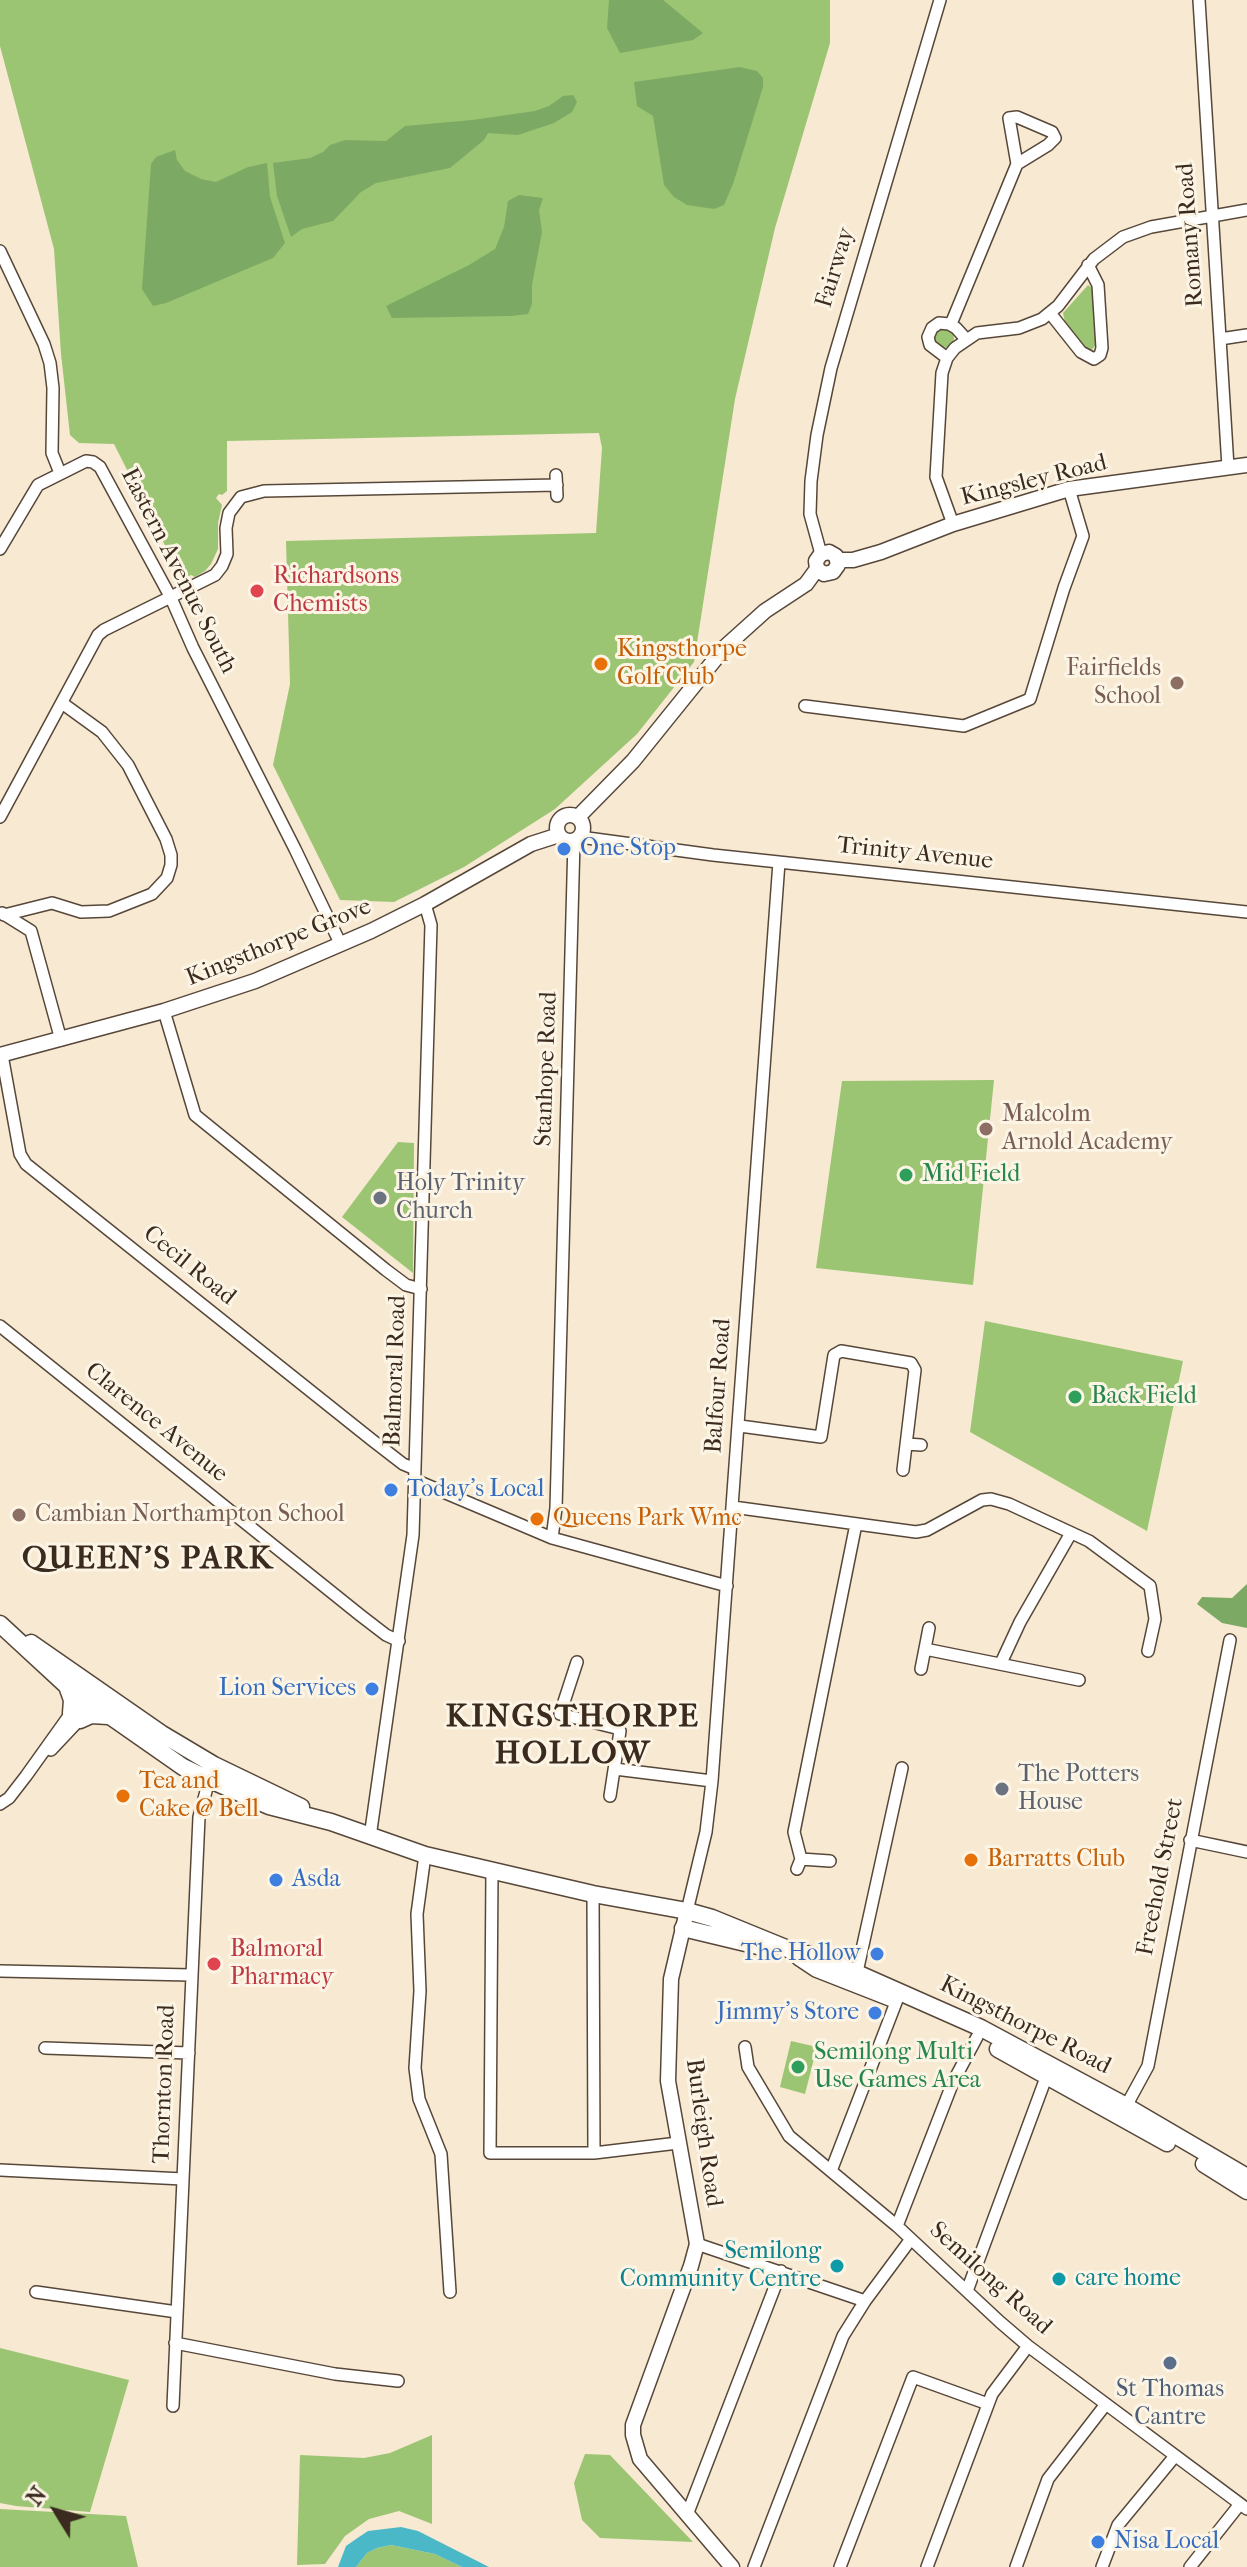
<!DOCTYPE html>
<html>
<head>
<meta charset="utf-8">
<style>
	body { margin:0 }
	#map { position:relative; width:1247px; height:2567px; overflow:hidden; background:#f8e9d3; font-family:"IM FELL French Canon",serif }
	canvas { display:block }
	.north { position:absolute; left:16px; top:2471px; width:80px; height:80px; -webkit-text-stroke:6px #fcf5e5; paint-order:stroke; rotate:307deg; font-size:22px; font-weight:700; line-height:32px; text-align:center; color:#3b2a1e }
	.north::after { content:''; display:block; margin:auto; width:28px; height:36px; background:#3b2a1e; clip-path:polygon(50% 0,100% 100%,50% 72%,0 100%) }
</style>
</head>
<body>
<div id="map">
<canvas width="1247" height="2567"></canvas>
<div class="north">N</div>
</div>
<script>
const ctx = document.querySelector('canvas').getContext('2d');
ctx.lineJoin = 'round';
function fillPath(path, color) { ctx.fillStyle = color; ctx.fill(path, 'evenodd'); }
const shape = rows => new Path2D(rows.map(r => 'M' + r).join(''));
function strokePath(path, color, width, dash) { ctx.strokeStyle = color; ctx.lineWidth = width; ctx.lineCap = dash ? 'butt' : 'round'; ctx.setLineDash(dash || []); ctx.stroke(path); }
function label(font, color, halo, rows, align = 'center') {
  ctx.font = font + ' "IM FELL French Canon",serif'; ctx.lineWidth = 6; ctx.setLineDash([]); ctx.textBaseline = 'middle'; ctx.strokeStyle = halo; ctx.fillStyle = color; for (const [text, x, y, turn = 0] of rows) {
    ctx.save(); ctx.translate(x, y); ctx.rotate((+turn || 0) * Math.PI / 180); ctx.textAlign = isNaN(turn) ? turn : align; if (halo) ctx.strokeText(text, 0, 0); ctx.fillText(text, 0, 0); ctx.restore();
  }
}
const green = shape([
	[0,0,830,0,830,43,775,228,735,399,694,662,637,734,555,809,464,867,394,902,340,900,273,765,290,684,286,541,596,533,602,448,599,433,227,441,227,491,222,495,219,494,216,498,222,505,218,523,218,549,211,564,205,571,195,577,191,575,182,579,114,444,79,443,70,435,61,354,54,249,0,46],
	[1088,285,1093,289,1098,342,1091,351,1084,349,1067,332,1063,313],
	'934 338a10 10 0 1 1 20 0a10 10 0 1 1-20 0Z',
	[994,1080,973,1285,816,1268,842,1081],
	[398,1142,414,1143,413,1273,342,1217],
	[985,1321,1183,1361,1147,1531,970,1432],
	[791,2041,817,2047,805,2094,780,2087],
	[0,2348,129,2380,90,2512,16,2506,0,2503],
	[432,2435,432,2524,399,2511,369,2519,345,2536,325,2564,297,2565,300,2455,364,2458,390,2453],
	[585,2454,610,2455,693,2542,600,2538,582,2520,574,2483],
	[0,2509,126,2516,138,2567,0,2567],
	[391,2545,435,2554,462,2567,356,2567,367,2553,377,2548]
]);
const forest = shape([
	[609,0,663,0,703,33,693,40,620,53,607,28],
	[740,67,757,71,763,78,763,87,733,184,724,205,714,209,687,205,674,197,664,185,653,116,637,106,634,82],
	[573,95,577,102,572,112,554,123,518,135,488,133,484,140,450,168,376,183,361,192,333,221,302,229,291,237,277,196,273,163,310,158,323,152,330,145,345,140,386,141,405,126,472,120,535,111,549,106,563,96],
	[175,150,177,160,185,171,201,179,216,182,248,167,267,163,270,197,285,243,273,258,166,303,153,306,142,289,151,164,156,157],
	[519,195,543,198,539,210,542,232,532,285,532,304,528,314,511,316,392,318,386,306,469,265,495,249,504,227,508,201],
	[1247,1584,1247,1628,1222,1623,1197,1604,1202,1597,1232,1598]
]);
const water = shape([
	[401,2527,418,2531,489,2567,462,2567,435,2554,391,2545,377,2548,367,2553,356,2567,338,2567,346,2546,356,2539,368,2531]
]);
const minor = shape([
	[1199,0,1228,467],
	[0,251,44,344,50,363,53,388,52,453,60,473],
	[1050,313,1081,352,1094,359,1100,355,1102,348,1098,285,1088,265],
	[951,324,1017,164,1009,118,1017,117,1052,132,1055,138,1048,145,1017,164],
	[1220,339,1247,335],
	[947,358,930,345,928,337,932,328,939,323,949,324,956,328,966,339],
	[556,475,557,496],
	[953,524,936,477,942,373,947,358,955,348,977,333,1019,328,1042,319,1058,306,1094,259,1123,237,1151,227,1247,210],
	[0,549,38,485,86,461,93,462,100,467,171,598,193,648,295,849,341,945],
	[821,554,810,514,811,481,817,435,831,368,940,0],
	[805,706,964,726,1030,699,1064,588,1083,536,1069,489],
	[0,817,98,635,104,630,215,575,222,566,227,554,226,528,229,513,241,497,264,491,557,485],
	[580,837,713,855,1247,912],
	[2,913,31,931,61,1040],
	[4,915,52,903,81,912,109,911,152,894,167,878,171,865,171,855,166,839,128,765,102,732,62,703],
	[164,1011,195,1115,386,1270,406,1285,421,1289],
	[2,1055,20,1154,26,1164,372,1440,403,1464,415,1469],
	[0,1326,360,1615,386,1635,399,1641],
	[740,1426,821,1437,834,1355,841,1351,911,1363,915,1370,903,1470],
	[907,1444,921,1445],
	[415,1480,552,1538,727,1586],
	[733,1507,916,1532,927,1530,982,1500,991,1499,1009,1504,1089,1541,1150,1586,1155,1619,1148,1651],
	[552,1538,556,1508,574,841],
	[925,1649,1079,1680],
	[577,1662,560,1714,616,1728,620,1731,610,1796],
	[1001,1663,1020,1622,1071,1533],
	[921,1669,929,1628],
	[51,1750,83,1716],
	[615,1769,712,1781],
	[0,1804,9,1798,26,1776,71,1713,90,1703],
	[370,1837,413,1535,431,925,425,904],
	[1190,1840,1247,1852],
	[425,1855,417,1914,420,1991,415,2068,419,2099,441,2154,450,2292],
	[801,1859,794,1832,856,1524],
	[797,1869,801,1859,830,1861],
	[492,1870,490,2153,594,2153,678,2143],
	[593,1894,594,2153],
	[687,1911,706,1832,712,1781,779,862],
	[0,1971,191,1975],
	[857,1972,902,1768],
	[745,2047,748,2067,789,2136,897,2226,1000,2322,1028,2346,1247,2509],
	[45,2048,189,2053],
	[1124,2110,1148,2066,1230,1640],
	[0,2170,183,2179],
	[831,2171,900,1992],
	[897,2226,953,2082,977,2037],
	[697,2244,865,2301],
	[967,2291,1047,2075],
	[36,2292,177,2312],
	[175,2343,335,2374,398,2381],
	[173,2406,199,1817,211,1773],
	[687,2515,781,2271],
	[754,2567,843,2336,865,2301,911,2239],
	[840,2567,913,2377,988,2404],
	[927,2567,992,2394,1028,2346],
	[1016,2567,1048,2479,1106,2404],
	[1102,2567,1118,2525,1175,2456],
	[1190,2567,1240,2504]
]);
const major = shape([
	[838,560,853,560,881,552,953,524,1069,489,1247,465],
	'557 828a13 13 0 1 1 26 0a13 13 0 1 1-26 0Z',
	[578,817,633,761,725,647,765,611,806,584,817,569,816,561,821,554,829,552,836,556,838,565,833,572,824,574,817,569],
	[0,1055,164,1011,255,981,371,931,425,904,531,844,559,835],
	[687,1911,671,1979,668,2081,697,2244,691,2266,633,2425,633,2435,640,2459,732,2567]
]);
const highway = shape([
	[0,1624,67,1686,183,1767,208,1779,269,1806,331,1822,425,1855,593,1894,687,1911,712,1918,788,1949,825,1959,981,2028,1117,2101,1247,2177],
	[31,1643,162,1734,214,1765,301,1807],
	[67,1686,72,1700,71,1713],
	[80,1720,91,1715,108,1716],
	[683,1928,758,1946],
	[799,1957,817,1969,891,1998],
	[998,2049,1167,2143],
	[1204,2164,1247,2191]
]);
const markers = [
	[257,591,8,"#e0444e"],
	[601,664,8,"#e8710a"],
	[1177,683,8,"#8d6e63"],
	[564,849,8,"#3f7fe0"],
	[986,1129,8,"#8d6e63"],
	[906,1175,8,"#2e9e5b"],
	[380,1198,8,"#6b7280"],
	[1075,1397,8,"#2e9e5b"],
	[391,1490,8,"#3f7fe0"],
	[19,1515,8,"#8d6e63"],
	[537,1519,8,"#e8710a"],
	[372,1689,8,"#3f7fe0"],
	[1002,1789,8,"#6b7280"],
	[123,1796,8,"#e8710a"],
	[971,1860,8,"#e8710a"],
	[276,1880,8,"#3f7fe0"],
	[877,1954,8,"#3f7fe0"],
	[214,1964,8,"#e0444e"],
	[875,2013,8,"#3f7fe0"],
	[798,2067,8,"#2e9e5b"],
	[837,2266,8,"#0f9aa8"],
	[1059,2279,8,"#0f9aa8"],
	[1170,2363,8,"#5c6f8a"],
	[1098,2542,8,"#3f7fe0"]
];
const streetNames = [
	["Romany Road",1191,235,-94],
	["Fairway",836,268,-73],
	["Kingsley Road",1034,481,-14],
	["Eastern Avenue South",178,571,63],
	["Trinity Avenue",915,854,6],
	["Kingsthorpe Grove",279,943,-22],
	["Stanhope Road",547,1069,-88],
	["Cecil Road",189,1266,39],
	["Balmoral Road",396,1371,-88],
	["Balfour Road",719,1386,-86],
	["Clarence Avenue",156,1423,39],
	["Freehold Street",1161,1877,-79],
	["Kingsthorpe Road",1025,2026,27],
	["Thornton Road",165,2084,-88],
	["Burleigh Road",703,2133,82],
	["Semilong Road",990,2279,42]
];
const healthNames = [
	["Richardsons",273,577],
	["Chemists",273,605],
	["Balmoral",230,1950],
	["Pharmacy",230,1978]
];
const foodNames = [
	["Kingsthorpe",617,650],
	["Golf Club",617,678],
	["Queens Park Wmc",553,1519],
	["Tea and",139,1782],
	["Cake @ Bell",139,1810],
	["Barratts Club",987,1860]
];
const educationNames = [
	["Fairfields",1161,669,"right"],
	["School",1161,697,"right"],
	["Malcolm",1002,1115],
	["Arnold Academy",1002,1143],
	["Cambian Northampton School",35,1515]
];
const shopNames = [
	["One Stop",580,849],
	["Today's Local",407,1490],
	["Lion Services",356,1689,"right"],
	["Asda",292,1880],
	["The Hollow",861,1954,"right"],
	["Jimmy's Store",859,2013,"right"],
	["Nisa Local",1114,2542]
];
const leisureNames = [
	["Mid Field",922,1175],
	["Back Field",1091,1397],
	["Semilong Multi",814,2053],
	["Use Games Area",814,2081]
];
const worshipNames = [
	["Holy Trinity",396,1184],
	["Church",396,1212],
	["The Potters",1018,1775],
	["House",1018,1803]
];
const cultureNames = [
	["Semilong",821,2252],
	["Community Centre",821,2280],
	["care home",1075,2279,"left"]
];
const serviceNames = [
	["St Thomas",1170,2390],
	["Cantre",1170,2418]
];
const districtNames = [
	["QUEEN'S PARK",148,1560],
	["KINGSTHORPE",573,1718],
	["HOLLOW",573,1755]
];
fillPath(green, '#9bc572');
fillPath(forest, '#7caa64');
fillPath(water, '#4bb8c7');
strokePath(minor, '#574739', 14);
strokePath(major, '#574739', 17);
strokePath(highway, '#574739', 19);
strokePath(minor, '#fff', 11);
strokePath(major, '#fff', 14);
strokePath(highway, '#fff', 16);
for (const [x, y, r, color] of markers) { const dot = new Path2D(); dot.arc(x, y, r, 0, 2 * Math.PI); ctx.fillStyle = color; ctx.fill(dot); strokePath(dot, '#fcf5e5', 3); }
label('24px', '#3b2a1e', '#fcf5e5', streetNames);
label('24px', '#be3a42', '#fcf5e5', healthNames, 'left');
label('24px', '#c56008', '#fcf5e5', foodNames, 'left');
label('24px', '#785e54', '#fcf5e5', educationNames, 'left');
label('24px', '#366cbe', '#fcf5e5', shopNames, 'left');
label('24px', '#27864d', '#fcf5e5', leisureNames, 'left');
label('24px', '#5b616d', '#fcf5e5', worshipNames, 'left');
label('24px', '#0d838f', '#fcf5e5', cultureNames, 'right');
label('24px', '#4e5e75', '#fcf5e5', serviceNames);
ctx.letterSpacing = '2px';
label('bold 32px', '#3b2a1e', '#fcf5e5', districtNames);
ctx.letterSpacing = '0px';
</script>
</body>
</html>
